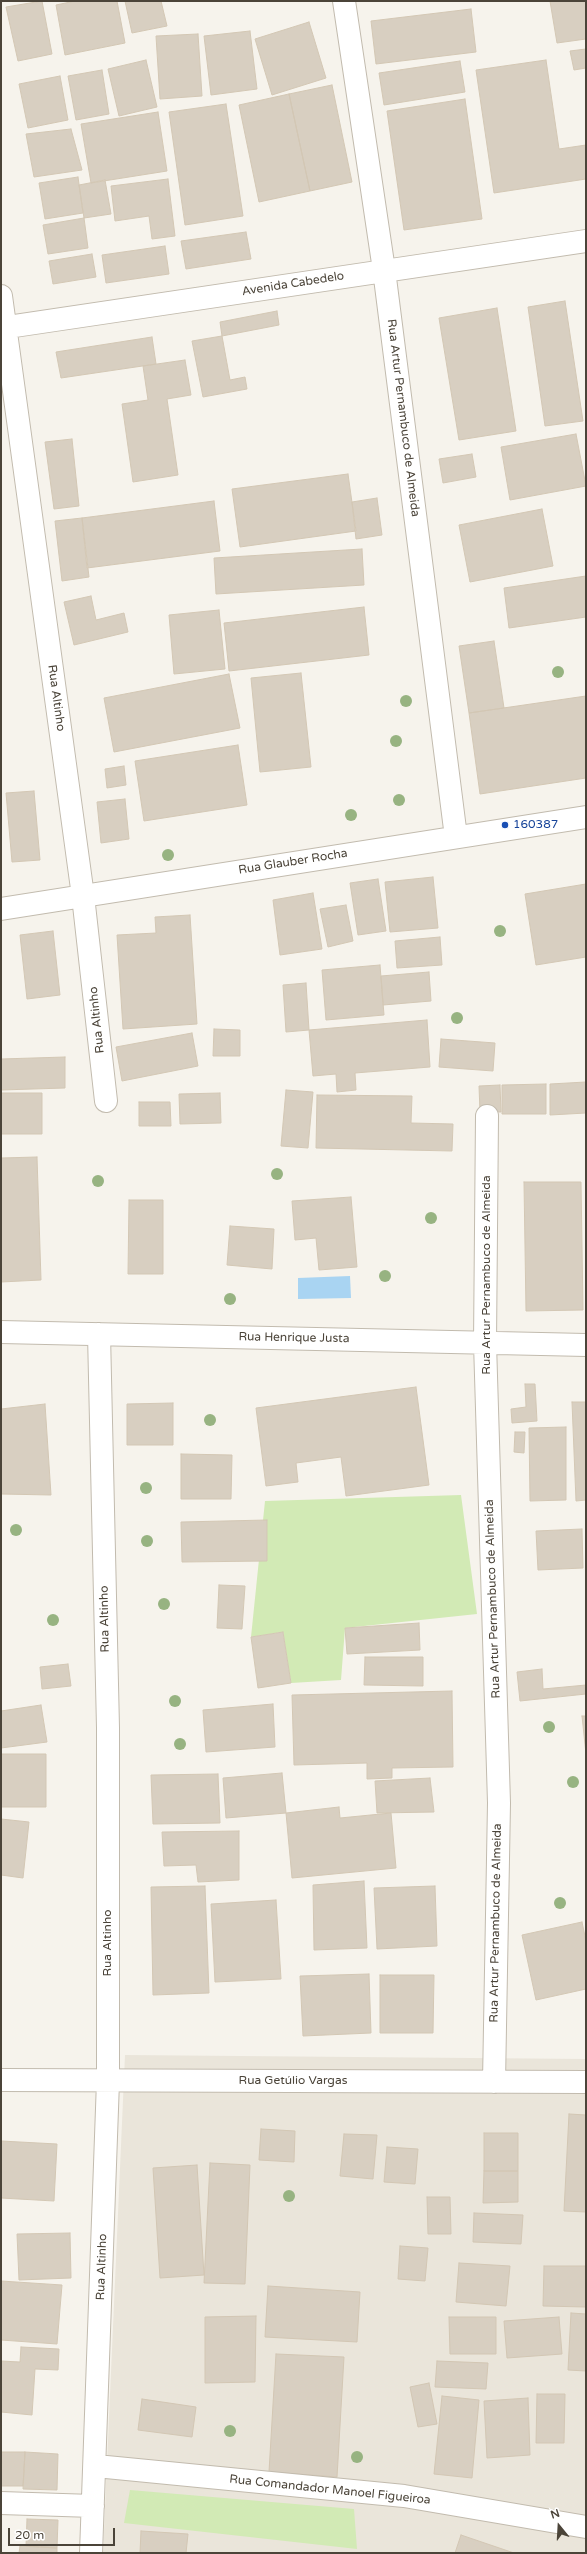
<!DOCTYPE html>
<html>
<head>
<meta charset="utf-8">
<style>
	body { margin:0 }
	#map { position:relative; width:587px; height:2554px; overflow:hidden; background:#f6f3ec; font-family:"Varela Round",sans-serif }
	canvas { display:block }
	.frame { position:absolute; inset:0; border:2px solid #4b4439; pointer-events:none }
	.north { position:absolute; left:539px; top:2506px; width:40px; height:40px; -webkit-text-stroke:3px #fff; paint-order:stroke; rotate:342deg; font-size:11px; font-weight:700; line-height:16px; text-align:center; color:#4b4439 }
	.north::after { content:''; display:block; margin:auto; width:14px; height:18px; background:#4b4439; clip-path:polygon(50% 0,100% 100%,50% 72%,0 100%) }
	.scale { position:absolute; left:8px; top:2528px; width:107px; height:18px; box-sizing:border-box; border:2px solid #4b4439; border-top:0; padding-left:5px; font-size:12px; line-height:14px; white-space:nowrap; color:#4b4439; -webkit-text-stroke:3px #fff; paint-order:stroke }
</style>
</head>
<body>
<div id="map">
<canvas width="587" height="2554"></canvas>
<div class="frame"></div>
<div class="north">N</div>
<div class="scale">20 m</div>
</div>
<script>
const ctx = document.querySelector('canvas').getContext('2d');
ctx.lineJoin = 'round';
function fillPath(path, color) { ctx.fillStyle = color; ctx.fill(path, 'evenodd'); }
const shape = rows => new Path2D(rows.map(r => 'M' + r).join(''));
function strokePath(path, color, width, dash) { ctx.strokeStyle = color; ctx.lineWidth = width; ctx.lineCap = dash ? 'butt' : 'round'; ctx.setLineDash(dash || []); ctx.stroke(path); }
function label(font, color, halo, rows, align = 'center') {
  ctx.font = font + ' "Varela Round",sans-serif'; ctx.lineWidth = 3; ctx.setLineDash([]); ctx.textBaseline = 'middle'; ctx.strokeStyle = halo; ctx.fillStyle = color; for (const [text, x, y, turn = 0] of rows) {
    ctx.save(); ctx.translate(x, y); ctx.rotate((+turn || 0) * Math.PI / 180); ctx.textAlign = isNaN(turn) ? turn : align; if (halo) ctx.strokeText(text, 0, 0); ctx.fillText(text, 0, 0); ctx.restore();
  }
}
const residential = shape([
	[125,2055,586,2059,586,2553,103,2553]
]);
const green = shape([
	[461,1495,477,1614,345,1628,341,1680,291,1683,283,1632,251,1637,265,1501],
	[130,2490,354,2509,357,2549,124,2523]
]);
const water = shape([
	[350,1276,351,1298,298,1299,298,1278]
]);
const building = shape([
	[42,1,52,54,18,61,6,7,42,1],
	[75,1,117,1,125,43,65,55,56,5,75,1],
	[125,1,161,1,167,26,132,33,125,1],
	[550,1,586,1,586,39,557,43,550,1],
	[471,9,476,52,376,64,371,21,471,9],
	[309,22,326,78,272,95,255,39,309,22],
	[250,31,257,89,211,95,204,36,250,31],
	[198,34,202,96,160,99,156,36,198,34],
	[586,49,586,68,574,70,570,51,586,49],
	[146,60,157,107,119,116,108,69,146,60],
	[546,60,559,149,586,145,586,179,494,193,476,70,546,60],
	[460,61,465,92,384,105,379,73,460,61],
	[102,70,109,114,76,120,68,76,102,70],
	[60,76,68,120,28,128,19,84,60,76],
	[332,85,352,182,310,191,289,94,332,85],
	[289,94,310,191,259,202,239,105,289,94],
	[465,99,482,219,404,230,387,111,465,99],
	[226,104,243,216,185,225,169,112,226,104],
	[158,112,167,171,91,183,81,124,158,112],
	[71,129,82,170,34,177,26,134,71,129],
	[78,177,83,213,45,219,39,183,78,177],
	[168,179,175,236,152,239,149,216,115,221,111,186,168,179],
	[105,180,111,214,84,218,79,185,105,180],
	[84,218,88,248,48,254,43,225,84,218],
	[246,232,251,259,186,269,181,241,246,232],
	[165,246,169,274,106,283,102,255,165,246],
	[92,254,96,277,53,284,49,261,92,254],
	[565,301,583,421,545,426,528,307,565,301],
	[497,308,516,431,459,440,439,318,497,308],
	[277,311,279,325,222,336,220,322,277,311],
	[222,336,230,380,245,377,247,389,203,397,192,341,222,336],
	[152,337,156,364,61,378,56,352,152,337],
	[185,360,191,395,167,399,178,475,133,482,122,404,148,400,143,366,185,360],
	[576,434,586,486,510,500,501,447,576,434],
	[72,439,79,506,54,509,45,442,72,439],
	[472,454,476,477,443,483,439,459,472,454],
	[348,474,356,531,240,547,232,489,348,474],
	[377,498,382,535,356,539,352,502,377,498],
	[214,501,220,551,87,568,82,518,214,501],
	[542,509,553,566,470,582,459,525,542,509],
	[82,518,89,577,62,581,55,521,82,518],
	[362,549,364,585,216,594,214,558,362,549],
	[586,576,586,617,509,628,504,588,586,576],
	[91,596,96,620,124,613,128,632,74,645,64,602,91,596],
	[364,607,369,655,229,671,224,623,364,607],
	[219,610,225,669,174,674,169,615,219,610],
	[494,641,504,708,469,713,459,646,494,641],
	[301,673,311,767,260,772,251,678,301,673],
	[229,674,240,728,114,752,104,698,229,674],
	[586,696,586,778,480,794,469,713,586,696],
	[238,745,247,805,144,821,135,761,238,745],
	[124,766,126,785,107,788,105,769,124,766],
	[34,791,40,860,12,862,6,793,34,791],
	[125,799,129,839,101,843,97,802,125,799],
	[433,877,438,928,390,932,385,882,433,877],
	[378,879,386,931,358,935,350,883,378,879],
	[586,884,586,957,536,965,525,894,586,884],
	[313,893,322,949,280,955,273,900,313,893],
	[346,905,353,941,328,947,320,909,346,905],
	[190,915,197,1024,123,1029,117,935,156,933,155,917,190,915],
	[53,931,60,995,27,999,20,935,53,931],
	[440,937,442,965,397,968,395,941,440,937],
	[380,965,384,1015,326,1020,322,970,380,965],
	[429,972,431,1001,383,1005,381,976,429,972],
	[306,983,309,1030,286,1032,283,985,306,983],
	[427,1020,430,1067,355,1073,356,1090,337,1092,336,1074,313,1076,309,1030,427,1020],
	[214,1029,240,1030,240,1056,213,1056,214,1029],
	[192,1033,198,1066,122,1081,116,1047,192,1033],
	[441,1039,495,1043,493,1071,439,1067,441,1039],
	[65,1057,65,1088,1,1090,1,1059,65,1057],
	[586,1082,586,1113,550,1115,550,1084,586,1082],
	[546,1084,546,1114,502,1114,502,1085,546,1084],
	[500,1085,501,1112,480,1112,479,1086,500,1085],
	[286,1090,313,1092,308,1148,281,1146,286,1090],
	[1,1093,42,1093,42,1134,1,1134,1,1093],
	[220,1093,221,1123,180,1124,179,1094,220,1093],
	[317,1095,412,1096,411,1123,453,1124,452,1151,316,1148,317,1095],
	[139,1102,170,1102,171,1126,139,1126,139,1102],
	[37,1157,41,1280,1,1282,1,1158,37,1157],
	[524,1182,581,1182,583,1310,526,1311,524,1182],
	[351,1197,357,1267,319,1270,316,1238,295,1240,292,1201,351,1197],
	[129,1200,163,1200,163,1274,128,1274,129,1200],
	[230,1226,274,1229,272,1269,227,1265,230,1226],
	[525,1384,535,1384,537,1421,512,1423,511,1409,526,1407,525,1384],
	[416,1387,429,1485,346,1496,341,1457,296,1463,298,1482,266,1486,256,1408,416,1387],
	[572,1402,586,1402,586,1500,576,1501,572,1402],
	[173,1403,173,1445,127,1445,127,1404,173,1403],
	[45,1404,51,1495,1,1494,1,1409,45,1404],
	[566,1427,566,1500,530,1501,529,1428,566,1427],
	[515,1432,525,1432,524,1453,514,1452,515,1432],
	[181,1454,232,1455,231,1499,181,1499,181,1454],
	[267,1520,267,1561,182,1562,181,1522,267,1520],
	[582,1529,583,1568,538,1570,536,1531,582,1529],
	[219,1585,245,1586,242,1629,217,1628,219,1585],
	[419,1623,420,1650,347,1654,345,1628,419,1623],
	[283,1632,291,1683,258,1688,251,1637,283,1632],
	[365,1657,423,1657,423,1686,364,1685,365,1657],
	[68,1664,71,1686,42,1689,40,1667,68,1664],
	[542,1669,543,1689,586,1685,586,1694,520,1701,517,1672,542,1669],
	[452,1691,453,1767,392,1768,392,1778,367,1779,367,1763,294,1765,292,1695,452,1691],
	[273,1704,275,1747,206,1752,203,1710,273,1704],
	[41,1705,47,1742,1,1748,1,1711,41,1705],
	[582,1716,586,1716,586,1754,582,1716],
	[1,1754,46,1754,46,1807,1,1807,1,1754],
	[282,1773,286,1813,226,1818,223,1778,282,1773],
	[218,1774,220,1823,153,1824,151,1775,218,1774],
	[430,1778,434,1812,377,1813,375,1781,430,1778],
	[339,1807,340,1818,391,1813,396,1868,292,1878,286,1813,339,1807],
	[1,1819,29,1822,23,1878,1,1875,1,1819],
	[239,1831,239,1880,198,1882,196,1865,164,1866,162,1832,239,1831],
	[364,1881,367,1948,314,1950,313,1885,364,1881],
	[205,1886,209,1993,153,1995,151,1887,205,1886],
	[435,1886,437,1946,377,1949,374,1888,435,1886],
	[276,1900,281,1979,215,1982,211,1904,276,1900],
	[582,1922,586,1941,586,1989,536,2000,522,1935,582,1922],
	[369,1974,371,2033,303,2036,300,1976,369,1974],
	[380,1975,434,1975,433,2033,380,2033,380,1975],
	[569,2114,586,2115,586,2212,564,2211,569,2114],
	[261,2129,295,2131,294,2162,259,2160,261,2129],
	[484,2133,518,2133,518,2171,484,2171,484,2133],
	[344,2134,377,2135,373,2179,340,2176,344,2134],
	[1,2141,57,2144,54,2201,1,2198,1,2141],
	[387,2147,418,2149,415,2184,384,2182,387,2147],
	[210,2163,250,2165,245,2284,204,2283,210,2163],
	[197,2165,204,2275,160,2278,153,2168,197,2165],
	[484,2171,518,2171,518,2202,483,2203,484,2171],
	[427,2197,450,2197,451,2234,428,2234,427,2197],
	[474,2213,523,2215,521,2244,473,2242,474,2213],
	[70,2233,71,2278,19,2280,17,2234,70,2233],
	[400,2246,428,2248,425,2281,398,2279,400,2246],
	[459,2263,510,2266,506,2306,456,2302,459,2263],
	[544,2266,586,2266,586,2307,543,2306,544,2266],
	[1,2281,62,2285,57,2344,1,2340,1,2281],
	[268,2286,360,2292,357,2342,265,2337,268,2286],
	[571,2313,586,2314,586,2371,568,2370,571,2313],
	[256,2316,255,2382,205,2383,205,2317,256,2316],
	[449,2317,496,2317,496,2354,450,2354,449,2317],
	[559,2317,562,2354,507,2358,504,2321,559,2317],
	[21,2347,59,2349,58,2370,35,2369,32,2415,1,2412,1,2361,20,2362,21,2347],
	[276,2354,344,2357,337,2477,269,2472,276,2354],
	[437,2361,488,2363,486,2389,435,2387,437,2361],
	[429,2383,437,2424,418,2427,410,2387,429,2383],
	[537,2394,565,2394,564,2443,536,2443,537,2394],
	[442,2396,479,2400,472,2478,434,2474,442,2396],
	[528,2398,530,2455,487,2458,484,2401,528,2398],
	[142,2399,196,2407,192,2437,138,2430,142,2399],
	[1,2452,25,2452,23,2486,1,2486,1,2452],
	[25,2452,58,2454,57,2490,23,2489,25,2452],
	[27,2519,58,2520,57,2548,26,2546,27,2519],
	[141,2531,188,2534,186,2553,140,2553,141,2531],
	[461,2535,514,2553,455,2553,461,2535],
	[20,2546,57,2548,57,2553,19,2553,20,2546]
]);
const minor = shape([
	[344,1,384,270,456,837],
	[1,296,83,896,106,1101],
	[1,328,586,241],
	[1,909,586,817],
	[487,1116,485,1343,499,1803,494,2082],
	[1,1332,586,1345],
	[1,2080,586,2082],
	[96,2466,404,2496,586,2527],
	[1,2503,93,2506],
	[91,2553,108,2081,108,1728,99,1334]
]);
const trees = [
	[558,672],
	[406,701],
	[396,741],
	[399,800],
	[351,815],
	[168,855],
	[500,931],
	[457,1018],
	[277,1174],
	[98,1181],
	[431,1218],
	[385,1276],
	[230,1299],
	[210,1420],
	[146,1488],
	[16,1530],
	[147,1541],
	[164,1604],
	[53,1620],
	[175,1701],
	[549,1727],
	[180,1744],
	[573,1782],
	[560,1903],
	[289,2196],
	[230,2431],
	[357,2457]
];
const markers = [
	[505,825,4,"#1a4fb4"]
];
const streetNames = [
	["Avenida Cabedelo",293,284,-9],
	["Rua Artur Pernambuco de Almeida",403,418,83],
	["Rua Altinho",56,698,82],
	["Rua Glauber Rocha",293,862,-9],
	["Rua Altinho",97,1020,-96],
	["Rua Artur Pernambuco de Almeida",487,1275,-90],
	["Rua Henrique Justa",294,1338,1],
	["Rua Artur Pernambuco de Almeida",493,1599,-92],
	["Rua Altinho",105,1619,-91],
	["Rua Artur Pernambuco de Almeida",496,1923,-89],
	["Rua Altinho",108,1943,-90],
	["Rua Getúlio Vargas",293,2081],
	["Rua Altinho",102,2267,-88],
	["Rua Comandador Manoel Figueiroa",330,2490,6]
];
const transitNames = [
	["160387",513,825]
];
fillPath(residential, '#eae5da');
fillPath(green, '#d2eab5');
fillPath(water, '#a9d4f2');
fillPath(building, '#d8cfc1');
strokePath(building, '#d3c7b4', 1);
strokePath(minor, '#c2bbae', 24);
strokePath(minor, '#fff', 22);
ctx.fillStyle = '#97b381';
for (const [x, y] of trees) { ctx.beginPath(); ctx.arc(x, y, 6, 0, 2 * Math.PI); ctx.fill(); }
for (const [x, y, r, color] of markers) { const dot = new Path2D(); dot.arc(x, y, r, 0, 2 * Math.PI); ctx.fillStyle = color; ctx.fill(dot); strokePath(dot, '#fff', 1.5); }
label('12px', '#4b4439', '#fff', streetNames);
label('12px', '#164399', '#fff', transitNames, 'left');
</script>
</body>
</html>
